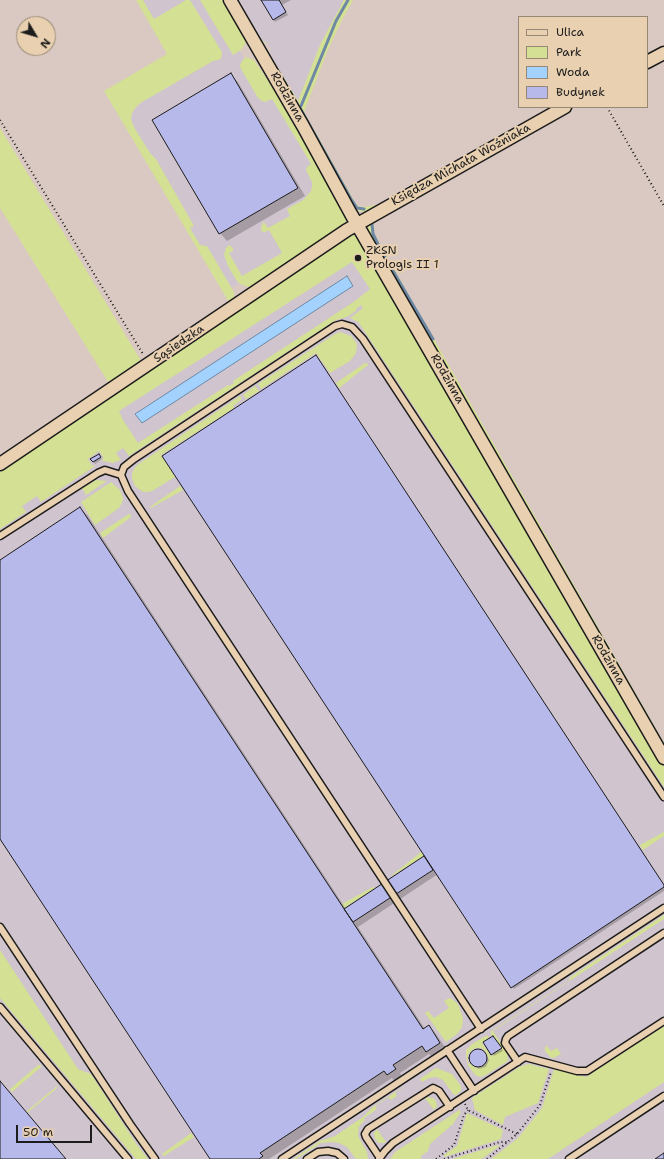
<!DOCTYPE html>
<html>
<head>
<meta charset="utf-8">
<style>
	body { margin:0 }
	#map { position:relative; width:664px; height:1159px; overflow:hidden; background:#dac9c2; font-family:"Shantell Sans",sans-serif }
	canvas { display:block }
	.legend { position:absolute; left:518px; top:16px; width:130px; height:92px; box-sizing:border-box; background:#e8d0b0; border:1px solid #968875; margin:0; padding:5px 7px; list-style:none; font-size:12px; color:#1c1c1c }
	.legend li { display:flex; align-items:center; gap:8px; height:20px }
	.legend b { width:20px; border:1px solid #968875 }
	.north { position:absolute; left:16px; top:16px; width:40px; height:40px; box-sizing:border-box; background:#e8d0b0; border:1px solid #968875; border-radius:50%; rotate:128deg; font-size:11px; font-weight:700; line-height:16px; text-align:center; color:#1c1c1c }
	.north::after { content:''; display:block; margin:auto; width:14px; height:18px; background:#1c1c1c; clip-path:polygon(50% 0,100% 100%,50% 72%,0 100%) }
	.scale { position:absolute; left:16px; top:1125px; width:76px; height:18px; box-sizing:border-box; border:2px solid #1c1c1c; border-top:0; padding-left:5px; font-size:12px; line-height:14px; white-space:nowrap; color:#1c1c1c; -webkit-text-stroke:3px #e8d0b0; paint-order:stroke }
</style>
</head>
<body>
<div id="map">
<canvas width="664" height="1159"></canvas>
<ul class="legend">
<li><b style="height:5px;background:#e8d0b0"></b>Ulica</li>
<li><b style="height:11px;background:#d4e093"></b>Park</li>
<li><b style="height:11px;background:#a4d2ff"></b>Woda</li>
<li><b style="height:11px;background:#b8b9eb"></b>Budynek</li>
</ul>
<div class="north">N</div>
<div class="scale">50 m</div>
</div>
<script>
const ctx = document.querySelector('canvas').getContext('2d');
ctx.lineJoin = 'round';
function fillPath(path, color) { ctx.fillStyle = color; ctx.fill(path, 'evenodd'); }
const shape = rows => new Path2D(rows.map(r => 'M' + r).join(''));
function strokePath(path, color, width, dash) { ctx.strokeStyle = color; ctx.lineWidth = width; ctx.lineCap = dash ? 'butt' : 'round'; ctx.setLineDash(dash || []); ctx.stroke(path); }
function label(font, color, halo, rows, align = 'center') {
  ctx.font = font + ' "Shantell Sans",sans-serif'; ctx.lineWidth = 4; ctx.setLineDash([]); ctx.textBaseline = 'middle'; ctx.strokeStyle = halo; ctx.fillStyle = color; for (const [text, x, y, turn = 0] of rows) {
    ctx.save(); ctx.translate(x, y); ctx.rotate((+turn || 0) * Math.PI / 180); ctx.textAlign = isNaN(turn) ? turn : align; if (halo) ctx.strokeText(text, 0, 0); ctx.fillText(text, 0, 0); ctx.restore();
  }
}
const built = shape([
	[136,0,218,0,242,41,240,51,244,59,255,64,340,217,224,293,104,91,167,54],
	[238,0,344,0,320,45,298,102,269,53,271,50,267,43,262,41],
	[355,257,361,267,366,264,664,781,664,1063,519,1159,0,1159,0,482],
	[664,1073,664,1159,533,1159]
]);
const green = shape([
	[136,0,143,0,154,19,186,0,190,0,222,52,221,59,213,61,142,102,137,106,132,113,131,119,134,127,150,153,156,159,194,226,190,228,200,245,207,246,234,292,234,299,230,304,104,91,167,54],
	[200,0,224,0,245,36,246,42,242,49,233,55],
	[235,0,238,0,262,41,267,43,263,43,259,41],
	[344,0,353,0,341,22,327,52,304,112,357,206,364,207,376,205,374,208,364,212,356,210,268,55,270,49,269,53,298,101,320,45],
	[246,57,254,60,273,88,283,100,346,218,346,222,343,226,254,287,249,287,240,284,236,280,228,266,224,255,226,248,229,245,233,248,233,251,229,253,242,276,282,253,269,230,265,232,261,231,262,224,264,222,268,228,290,216,287,209,303,200,311,191,312,186,312,182,306,170,307,167,311,164,310,162,272,99,265,102,262,101,258,98,241,69,240,65,242,61],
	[0,128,140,359,139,365,110,385,0,208],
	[374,220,374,234,664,743,664,751,371,239,368,229,369,224],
	[353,234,357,236,664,766,664,787,361,326,358,322,350,318,363,308,361,305,356,309,357,310,347,317,336,320,129,456,123,448,116,453,121,460,113,463,103,461,102,459,104,458,99,451,88,459,92,466,94,465,95,466,41,502,37,496,22,506,26,512,0,529,0,472],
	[352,262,370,289,355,301,233,381,234,383,229,386,228,385,138,443,123,420,119,411],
	[340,332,351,336,357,344,356,353,350,361,330,373,316,353,261,389,258,384,335,334],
	[365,363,368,364,368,365,339,388,336,383],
	[255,386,259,391,246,399,243,395],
	[240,396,242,399,233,406,234,408,161,455,175,477,152,491,148,492,143,492,135,486,132,478,132,473,136,466,140,463],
	[96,480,107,481,86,495,82,488],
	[111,482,120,490,123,498,122,503,119,508,95,525,81,502],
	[180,486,183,490,151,508,150,507],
	[129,514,131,515,131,517,103,538,100,533],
	[664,832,664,836,643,850,640,845],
	[421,852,424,856,392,876,392,875],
	[373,887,375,888,344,908,342,904],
	[664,915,664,919,493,1031,507,1053,508,1061,484,1076,479,1077,475,1075,467,1064,469,1063,476,1068,483,1067,488,1062,488,1057,484,1050,481,1048,475,1048,470,1052,468,1055,468,1063,467,1062,466,1054,466,1050,472,1044,487,1035,489,1038,482,1043,491,1056,502,1049,493,1035,492,1036,490,1032,570,980,569,978],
	[0,950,78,1069,91,1074,137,1145,148,1159,136,1159,0,998],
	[449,998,452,999,458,1004,463,1018,462,1027,457,1034,446,1042,425,1013,428,1011,434,1018,449,1008,444,1001],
	[664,1026,664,1082,548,1159,491,1159,518,1138,542,1108,554,1069,586,1077],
	[546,1045,551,1051,557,1048,561,1054,554,1058,551,1058,545,1051,545,1048],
	[529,1064,549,1069,538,1103,505,1117,503,1125,475,1110,472,1098,521,1066],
	[38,1065,41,1065,41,1067,12,1092,10,1089],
	[436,1068,452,1074,461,1086,461,1091,456,1095,454,1095,443,1080,436,1077,429,1078,422,1082,420,1079],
	[54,1081,57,1085,57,1087,56,1089,27,1113,26,1112,57,1086],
	[406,1085,395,1093,397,1096,391,1100,389,1097,375,1106,377,1109,364,1118,365,1120,359,1126,358,1136,367,1152,368,1159,356,1159,347,1147,339,1143,332,1142,321,1143,296,1159,293,1159,320,1141,335,1136,363,1117,374,1106],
	[427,1097,433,1098,436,1101,437,1106,434,1110,425,1098],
	[459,1110,461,1112,453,1124,430,1144,428,1151,421,1156,421,1159,390,1159,395,1152],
	[467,1113,503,1130,501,1139,444,1157,444,1155,457,1146],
	[377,1129,386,1142,384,1143,379,1143,375,1139,374,1133],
	[191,1133,194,1137,164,1156,162,1154],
	[498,1145,499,1146,482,1159,452,1159]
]);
const water = shape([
	[347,276,353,286,142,423,135,414,347,276]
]);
const shadow = shape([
	[262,0,291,0,282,5,288,15,275,22],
	[231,75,238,82,305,196,227,241,220,233],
	[318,358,664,885,664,891,514,989,438,874,358,927,425,1029,429,1026,436,1034,447,1050,434,1059,429,1054,400,1073,402,1077,395,1082,392,1078,269,1159,211,1159,0,837,0,561,80,508,88,516,346,909,426,856],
	[101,457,102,459,95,464,92,459],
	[495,1039,503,1051,494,1056,484,1042],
	[478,1050,484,1053,489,1060,486,1067,479,1069,474,1065,470,1059,472,1053]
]);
const stream = shape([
	[301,106,336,21,348,0],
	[300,108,351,199,357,208,364,209],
	[372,224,373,234,382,252,433,339]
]);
const building = shape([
	[261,0,279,0,286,12,273,20,261,0],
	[231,73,298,188,219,234,152,120,231,73],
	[316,355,664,885,664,887,511,988,162,456,316,355],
	[99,454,101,457,93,462,90,459,99,454],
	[80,507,423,1029,429,1025,440,1043,426,1052,422,1046,393,1065,396,1069,387,1075,384,1071,260,1153,263,1156,259,1159,210,1159,0,839,0,560,80,507],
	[424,856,433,870,353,922,344,909,424,856],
	[493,1036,502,1048,491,1055,483,1042,493,1036],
	'469 1058a9 9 0 1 1 18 0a9 9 0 1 1-18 0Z',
	[0,1081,66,1159,0,1159,0,1081],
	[664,1153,664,1159,655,1159,664,1153]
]);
const path = shape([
	[607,107,664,206],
	[0,120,143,354],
	[465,1104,468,1110,517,1134],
	[436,1159,454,1145,464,1115,468,1110],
	[444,1159,500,1142,508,1142],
	[487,1159,517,1134,540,1105,551,1072]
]);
const lane = shape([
	[0,536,98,473,105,470,121,475],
	[0,927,130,1124,155,1159],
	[0,1007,128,1159],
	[481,1029,128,491,121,475,124,467,134,459,335,326,342,324,352,327,363,339,664,797],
	[447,1050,474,1091],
	[518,1062,505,1043,506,1039,508,1036,664,933],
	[380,1158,366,1137,365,1134,368,1129,433,1088,439,1091,450,1107],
	[282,1159,664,908],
	[307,1159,318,1152,328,1151,337,1153,344,1159],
	[379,1159,385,1151,393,1143,525,1057,577,1071,587,1071,664,1021],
	[569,1159,664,1096]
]);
const street = shape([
	[230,0,303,126,351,214,664,758],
	[647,62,664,53],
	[0,464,347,230,565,107]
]);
const markers = [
	[358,258,4,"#1c1c1c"]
];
const streetNames = [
	["Rodzinna",287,97,60],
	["Księdza Michała Woźniaka",461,165,-29],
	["Sąsiedzka",179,344,-34],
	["Rodzinna",447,379,60],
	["Rodzinna",608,660,60]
];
const poiNames = [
	["ZKSN",366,251],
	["Prologis II 1",366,265]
];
fillPath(built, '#d0c4ce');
fillPath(green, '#d4e093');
fillPath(water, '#a4d2ff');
strokePath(water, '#6e89a4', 1);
fillPath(shadow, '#0003');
strokePath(stream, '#6e89a4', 3);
fillPath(building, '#b8b9eb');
strokePath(building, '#1c1c1c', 1);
strokePath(lane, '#1c1c1c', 9);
strokePath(street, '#1c1c1c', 15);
strokePath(path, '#1c1c1c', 2, [1, 3]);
strokePath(lane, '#e8d0b0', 6);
strokePath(street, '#e8d0b0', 12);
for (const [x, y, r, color] of markers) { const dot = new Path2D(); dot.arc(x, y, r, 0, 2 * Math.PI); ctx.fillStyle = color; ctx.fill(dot); strokePath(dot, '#e8d0b0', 1.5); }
label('12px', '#1c1c1c', '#e8d0b0', streetNames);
label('12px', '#1c1c1c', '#e8d0b0', poiNames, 'left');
</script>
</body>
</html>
